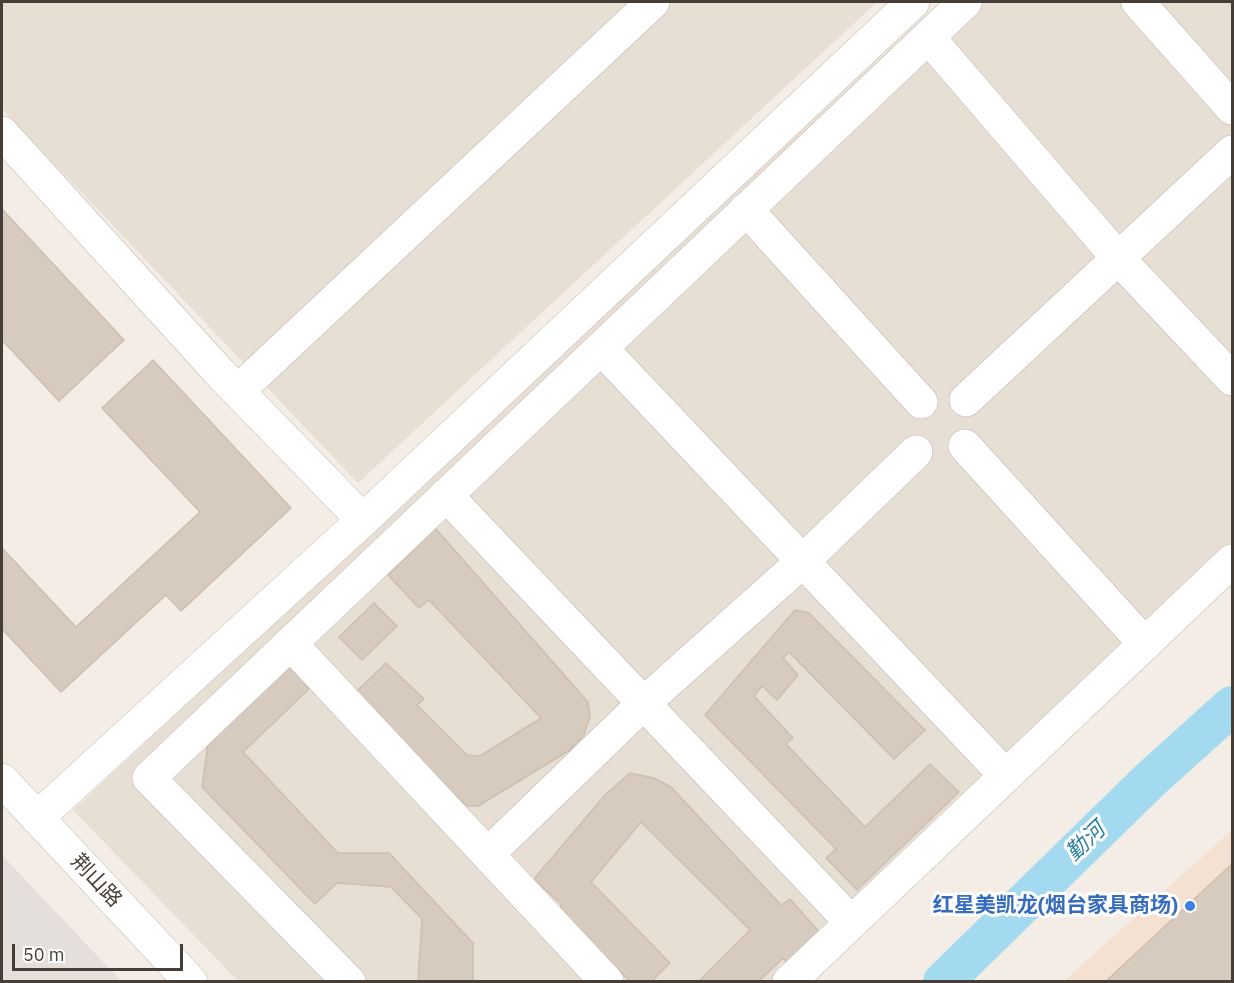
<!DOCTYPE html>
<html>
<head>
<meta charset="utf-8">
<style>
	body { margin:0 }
	#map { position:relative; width:1234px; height:983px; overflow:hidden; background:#f3ede6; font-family:"IBM Plex Sans",sans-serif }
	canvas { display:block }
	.frame { position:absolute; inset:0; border:3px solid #453d36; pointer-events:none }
	.scale { position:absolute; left:12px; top:944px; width:171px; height:27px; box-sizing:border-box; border:3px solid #453d36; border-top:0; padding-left:8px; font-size:18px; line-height:21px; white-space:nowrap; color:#453d36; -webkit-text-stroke:4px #fff; paint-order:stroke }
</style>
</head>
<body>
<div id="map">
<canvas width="1234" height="983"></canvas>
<div class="frame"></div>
<div class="scale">50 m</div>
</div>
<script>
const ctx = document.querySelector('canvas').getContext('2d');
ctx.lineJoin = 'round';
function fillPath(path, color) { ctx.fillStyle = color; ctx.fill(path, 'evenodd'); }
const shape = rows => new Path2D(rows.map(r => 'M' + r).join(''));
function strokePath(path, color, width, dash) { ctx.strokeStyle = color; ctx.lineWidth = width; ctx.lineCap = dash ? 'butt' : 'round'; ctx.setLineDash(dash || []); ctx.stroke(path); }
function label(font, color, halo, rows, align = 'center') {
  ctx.font = font + ' "IBM Plex Sans","Noto Sans SC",sans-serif'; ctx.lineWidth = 6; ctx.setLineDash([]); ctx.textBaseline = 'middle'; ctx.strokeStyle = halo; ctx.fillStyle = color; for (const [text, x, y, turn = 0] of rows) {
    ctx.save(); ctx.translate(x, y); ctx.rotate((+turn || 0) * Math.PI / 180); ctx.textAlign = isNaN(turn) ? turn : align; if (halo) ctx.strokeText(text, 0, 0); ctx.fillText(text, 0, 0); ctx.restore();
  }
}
const residential = shape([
	[2,2,877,2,358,483,2,109],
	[940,2,1232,2,1232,561,786,981,238,981,73,810]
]);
const commercial = shape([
	[1232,830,1232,981,1064,981]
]);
const industrial = shape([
	[2,855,121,981,2,981]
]);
const river = shape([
	[943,982,1151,779,1232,706]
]);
const building = shape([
	[2,209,124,340,59,401,2,340,2,209],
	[153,360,291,508,181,611,166,595,61,692,2,629,2,548,76,627,200,512,102,408,153,360],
	[435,528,588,702,590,716,584,735,570,750,478,806,466,806,353,695,386,663,424,699,417,705,467,755,480,756,541,718,429,600,419,608,388,575,435,528],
	[374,603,397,626,362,660,339,637,374,603],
	[795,610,809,613,925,730,894,759,789,652,783,658,798,675,777,700,762,686,754,696,793,738,786,744,865,827,930,764,959,792,857,890,826,858,836,849,705,715,795,610],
	[287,661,309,689,243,752,338,853,389,853,473,943,473,982,418,982,422,919,391,887,337,883,315,904,202,787,209,736,287,661],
	[630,773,654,778,671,787,781,905,790,899,821,934,789,965,783,958,758,982,698,982,750,930,641,822,591,882,670,963,651,982,631,982,560,914,561,904,534,879,605,795,630,773],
	[1232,864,1232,982,1105,982,1232,864]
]);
const minor = shape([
	[1138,2,1232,108],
	[928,37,1118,258,1232,379],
	[2,133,220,373,363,520],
	[746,209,921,402],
	[601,348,1006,776],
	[238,391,653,2],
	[966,400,1232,152],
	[965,446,1145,644],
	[446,495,851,922],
	[290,643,607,982],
	[2,780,191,982],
	[37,818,363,520,913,2],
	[488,854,644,703,803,561,916,452],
	[349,982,149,778,965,2],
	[789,982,1232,561]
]);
const markers = [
	[1190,906,6,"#3f7fe0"]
];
const streetNames = [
	["荆山路",96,881,47]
];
const shopNames = [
	["红星美凯龙(烟台家具商场)",1178,906]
];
const waterNames = [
	["勤河",1086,842,-44]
];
fillPath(residential, '#e7ded4');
fillPath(commercial, '#f4e1d1');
fillPath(industrial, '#e5dfdb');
strokePath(river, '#a3daef', 40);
fillPath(building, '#d7cabf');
strokePath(building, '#cfbeaf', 1.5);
strokePath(minor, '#c1b7ac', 34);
strokePath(minor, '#fff', 33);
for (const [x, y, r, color] of markers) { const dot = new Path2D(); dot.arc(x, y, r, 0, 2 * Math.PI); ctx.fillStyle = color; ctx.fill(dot); strokePath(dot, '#fff', 2); }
label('21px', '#453d36', '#fff', streetNames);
label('bold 21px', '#366cbe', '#fff', shopNames, 'right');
label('italic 22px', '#2e7f9f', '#fff', waterNames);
</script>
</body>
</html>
